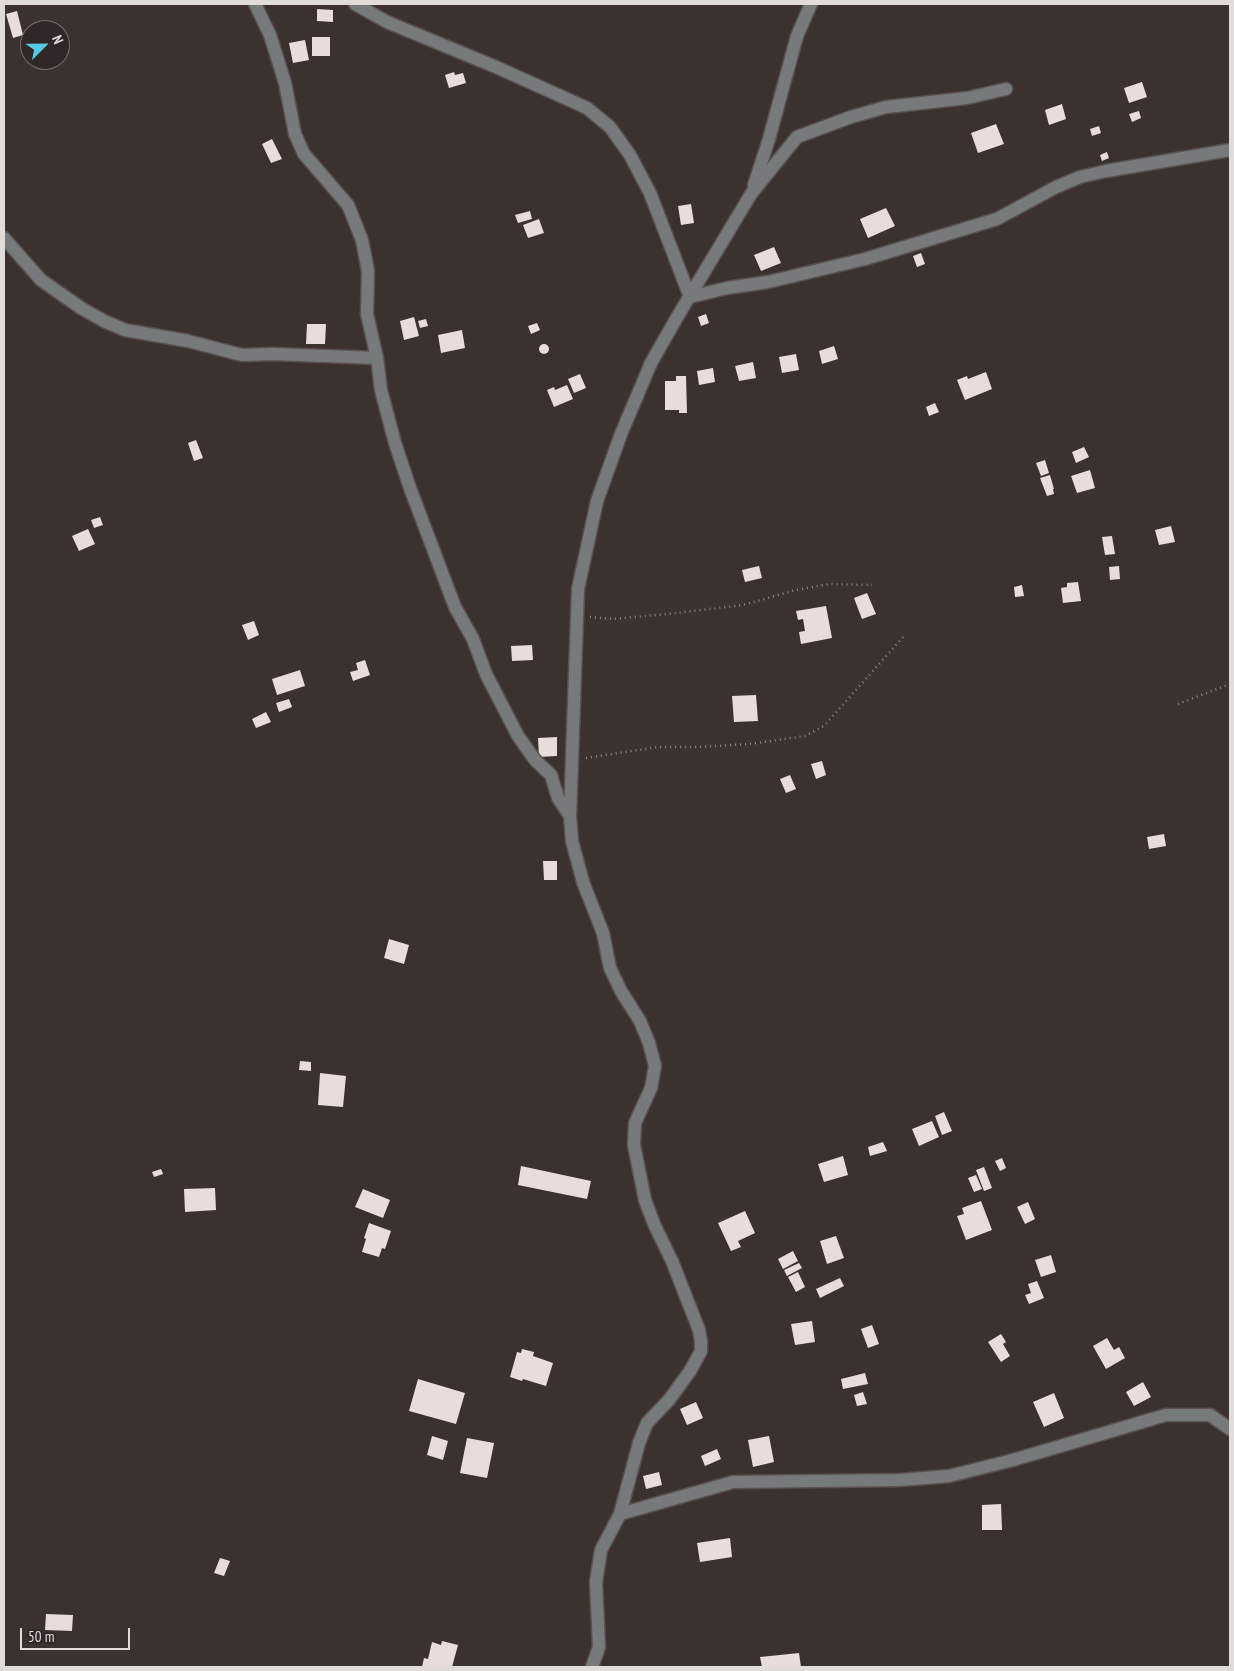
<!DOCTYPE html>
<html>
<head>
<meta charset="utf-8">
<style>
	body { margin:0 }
	#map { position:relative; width:1234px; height:1671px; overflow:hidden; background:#3b3230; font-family:"PT Sans Narrow",sans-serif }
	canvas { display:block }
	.frame { position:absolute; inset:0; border:5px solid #e1dbda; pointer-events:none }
	.north { position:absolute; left:20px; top:20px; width:50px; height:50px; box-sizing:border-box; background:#302826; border:1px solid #77706e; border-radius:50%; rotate:67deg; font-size:14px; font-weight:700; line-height:20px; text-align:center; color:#e1dbda }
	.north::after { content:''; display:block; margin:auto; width:18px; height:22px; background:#55cae0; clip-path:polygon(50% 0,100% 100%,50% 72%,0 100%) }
	.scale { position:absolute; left:20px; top:1628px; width:110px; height:22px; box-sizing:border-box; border:2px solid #e1dbda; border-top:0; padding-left:6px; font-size:15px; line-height:18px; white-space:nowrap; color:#e1dbda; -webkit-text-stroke:4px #302826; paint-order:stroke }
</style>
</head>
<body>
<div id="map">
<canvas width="1234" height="1671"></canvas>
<div class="frame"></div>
<div class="north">N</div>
<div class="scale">50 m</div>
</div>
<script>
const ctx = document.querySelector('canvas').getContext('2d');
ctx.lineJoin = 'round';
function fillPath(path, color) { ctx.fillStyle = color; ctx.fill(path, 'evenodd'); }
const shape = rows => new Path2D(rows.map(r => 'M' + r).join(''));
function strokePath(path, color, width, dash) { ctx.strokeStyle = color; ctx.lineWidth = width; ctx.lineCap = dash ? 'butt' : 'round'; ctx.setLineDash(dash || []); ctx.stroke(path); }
const building = shape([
	[317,9,333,10,333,22,317,21],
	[17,11,23,35,13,38,6,14],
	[312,37,330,37,330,56,312,56],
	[305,40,309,60,293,63,289,43],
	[454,72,455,75,463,73,466,83,449,88,445,75],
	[1142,82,1147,97,1129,103,1124,88],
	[1062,104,1066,119,1049,125,1045,110],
	[1139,111,1141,118,1132,122,1129,114],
	[996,124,1004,144,978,153,971,133],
	[1099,126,1101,133,1092,136,1090,129],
	[272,139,282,159,271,163,262,144],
	[1107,152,1109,158,1102,161,1100,155],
	[691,204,694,223,681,225,678,206],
	[886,208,895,226,868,238,860,219],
	[530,211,532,219,518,223,515,215],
	[539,219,544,233,528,238,523,225],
	[774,247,781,263,761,271,754,255],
	[921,253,925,264,917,267,913,256],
	[706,314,709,323,701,326,698,317],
	[414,317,419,336,404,340,400,321],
	[426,319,428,326,420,328,418,321],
	[537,323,540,330,531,334,528,326],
	[307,324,326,324,325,344,306,344],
	[462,330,465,348,441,353,438,335],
	'539 349a5 5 0 1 1 10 0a5 5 0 1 1-10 0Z',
	[834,346,838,359,822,364,819,351],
	[796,354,799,370,782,373,779,357],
	[753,362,756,378,739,381,735,366],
	[713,368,715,382,699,385,697,371],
	[986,372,992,389,965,400,957,380,967,376,968,379],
	[580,374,586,388,574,393,568,379],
	[676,376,686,376,687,413,679,413,679,410,665,410,665,381,676,381],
	[567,385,573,399,554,407,547,390,554,387,555,390],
	[935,403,939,412,929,416,926,407],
	[196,440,203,458,194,461,188,443],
	[1084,447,1089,457,1076,463,1072,452],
	[1045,460,1049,473,1041,476,1036,463],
	[1090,470,1095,488,1077,493,1071,476],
	[1050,475,1054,489,1053,489,1054,494,1047,496,1040,478],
	[100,517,103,525,94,528,91,520],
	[1171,526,1175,542,1159,545,1155,530],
	[88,529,95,544,79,551,72,536],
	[1112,536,1115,554,1105,555,1102,537],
	[759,566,762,578,745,582,742,570],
	[1119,566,1120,579,1110,580,1109,567],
	[1078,582,1081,601,1063,603,1061,588,1067,587,1067,583],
	[1022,585,1024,596,1015,597,1014,587],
	[867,593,876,614,862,619,854,598],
	[826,606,832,638,801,644,799,632,805,631,803,619,798,620,796,611],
	[254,621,259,635,248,640,242,625],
	[532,645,533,660,512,661,511,646],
	[365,660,370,675,353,681,350,672,358,670,356,663],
	[300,670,305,686,277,695,272,679],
	[756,695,758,721,734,722,732,696],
	[289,699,292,707,279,712,276,703],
	[266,712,271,722,256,728,252,719],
	[557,737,557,756,539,757,538,738],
	[822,761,826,775,816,779,811,764],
	[790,775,796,789,786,793,780,779],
	[1164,834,1166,846,1149,849,1147,837],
	[543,861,557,861,557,880,544,880],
	[389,939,409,945,404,964,384,958],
	[300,1061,311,1062,311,1071,299,1070],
	[320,1073,346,1076,343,1107,318,1105],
	[944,1112,952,1131,942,1135,935,1116],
	[932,1121,939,1137,919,1146,912,1129],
	[883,1142,887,1151,870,1156,868,1147],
	[843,1156,848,1175,824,1182,818,1164],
	[1002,1158,1006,1168,1000,1171,995,1161],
	[521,1166,591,1181,587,1199,518,1185],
	[984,1167,992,1188,984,1191,976,1170],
	[161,1169,163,1174,154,1177,152,1172],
	[976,1175,982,1189,974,1192,968,1178],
	[215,1188,216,1210,185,1212,184,1189],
	[363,1189,390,1200,383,1218,355,1207],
	[981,1201,992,1230,966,1240,957,1216,964,1214,962,1208],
	[1028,1202,1035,1219,1025,1224,1017,1207],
	[745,1211,755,1233,738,1241,741,1247,731,1251,718,1223],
	[369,1223,391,1231,385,1249,382,1248,379,1257,362,1252,366,1239,364,1238],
	[836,1236,844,1258,827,1264,820,1241],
	[793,1251,798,1261,783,1269,778,1259],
	[1051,1255,1056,1272,1041,1277,1035,1260],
	[799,1263,802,1268,787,1276,784,1270],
	[798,1272,805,1287,796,1292,788,1277],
	[840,1278,844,1286,820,1298,816,1289],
	[1037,1281,1044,1298,1029,1304,1025,1295,1031,1293,1028,1284],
	[812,1321,815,1342,795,1345,791,1324],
	[872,1325,879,1344,868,1348,861,1329],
	[1001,1334,1006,1342,1003,1344,1010,1356,1001,1362,988,1342],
	[1107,1338,1114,1350,1119,1347,1125,1358,1106,1369,1093,1346],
	[522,1349,534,1352,533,1356,553,1363,546,1386,523,1379,522,1381,510,1377,517,1352,521,1353],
	[865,1373,868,1384,843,1389,841,1379],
	[418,1379,465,1393,456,1424,409,1411],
	[1143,1382,1151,1397,1134,1406,1126,1392],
	[863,1392,867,1404,857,1406,854,1395],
	[1054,1393,1064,1418,1044,1427,1033,1402],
	[696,1402,703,1418,687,1425,680,1409],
	[432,1436,448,1441,443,1460,427,1455],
	[769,1436,774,1462,753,1467,748,1440],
	[467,1438,494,1443,487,1478,460,1473],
	[717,1449,721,1459,705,1466,701,1456],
	[659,1472,662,1485,646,1489,643,1476],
	[1001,1504,1002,1530,982,1530,982,1505],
	[730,1538,732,1557,700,1562,697,1543],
	[220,1558,230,1561,224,1576,214,1573],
	[46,1614,73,1615,72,1631,45,1630],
	[442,1641,458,1645,452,1667,422,1667,424,1658,428,1659,432,1642,441,1645],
	[799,1653,801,1667,762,1667,760,1657]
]);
const path = shape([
	[590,617,613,619,667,614,743,605,796,590,830,584,872,585],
	[1178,704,1230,684],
	[586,758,658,747,698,747,749,744,805,736,824,726,904,636]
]);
const minor = shape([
	[255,4,270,35,285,83,295,134,304,154,348,205,362,240,368,271,367,314,377,358,381,390,395,443,410,488,455,607,473,639,486,674,518,736,535,760,551,775,558,798,570,816],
	[355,4,387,22,496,67,587,108,610,127,630,155,650,193,690,297],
	[754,185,769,139,797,36,811,4],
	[4,238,41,280,81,308,104,321,125,330,188,341,242,355,273,354,377,358],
	[690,297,727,288,768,282,865,259,997,219,1056,187,1080,177,1106,171,1230,150],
	[620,1514,733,1482,900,1480,949,1476,1013,1460,1166,1415,1210,1415,1230,1429],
	[592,1667,599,1647,596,1582,601,1550,620,1514,639,1443,647,1423,669,1400,690,1371,701,1351,701,1341,699,1330,672,1261,654,1224,645,1200,634,1145,635,1123,651,1088,655,1066,649,1043,640,1021,621,991,610,968,603,933,583,882,572,841,570,816,578,589,597,501,621,434,651,363,676,319,751,194,797,137,851,117,886,107,967,98,1006,89]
]);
fillPath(building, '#e8ddda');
strokePath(minor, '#59504f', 15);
strokePath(path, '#908987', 2.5, [1, 4]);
strokePath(minor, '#767a7b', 12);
</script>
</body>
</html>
